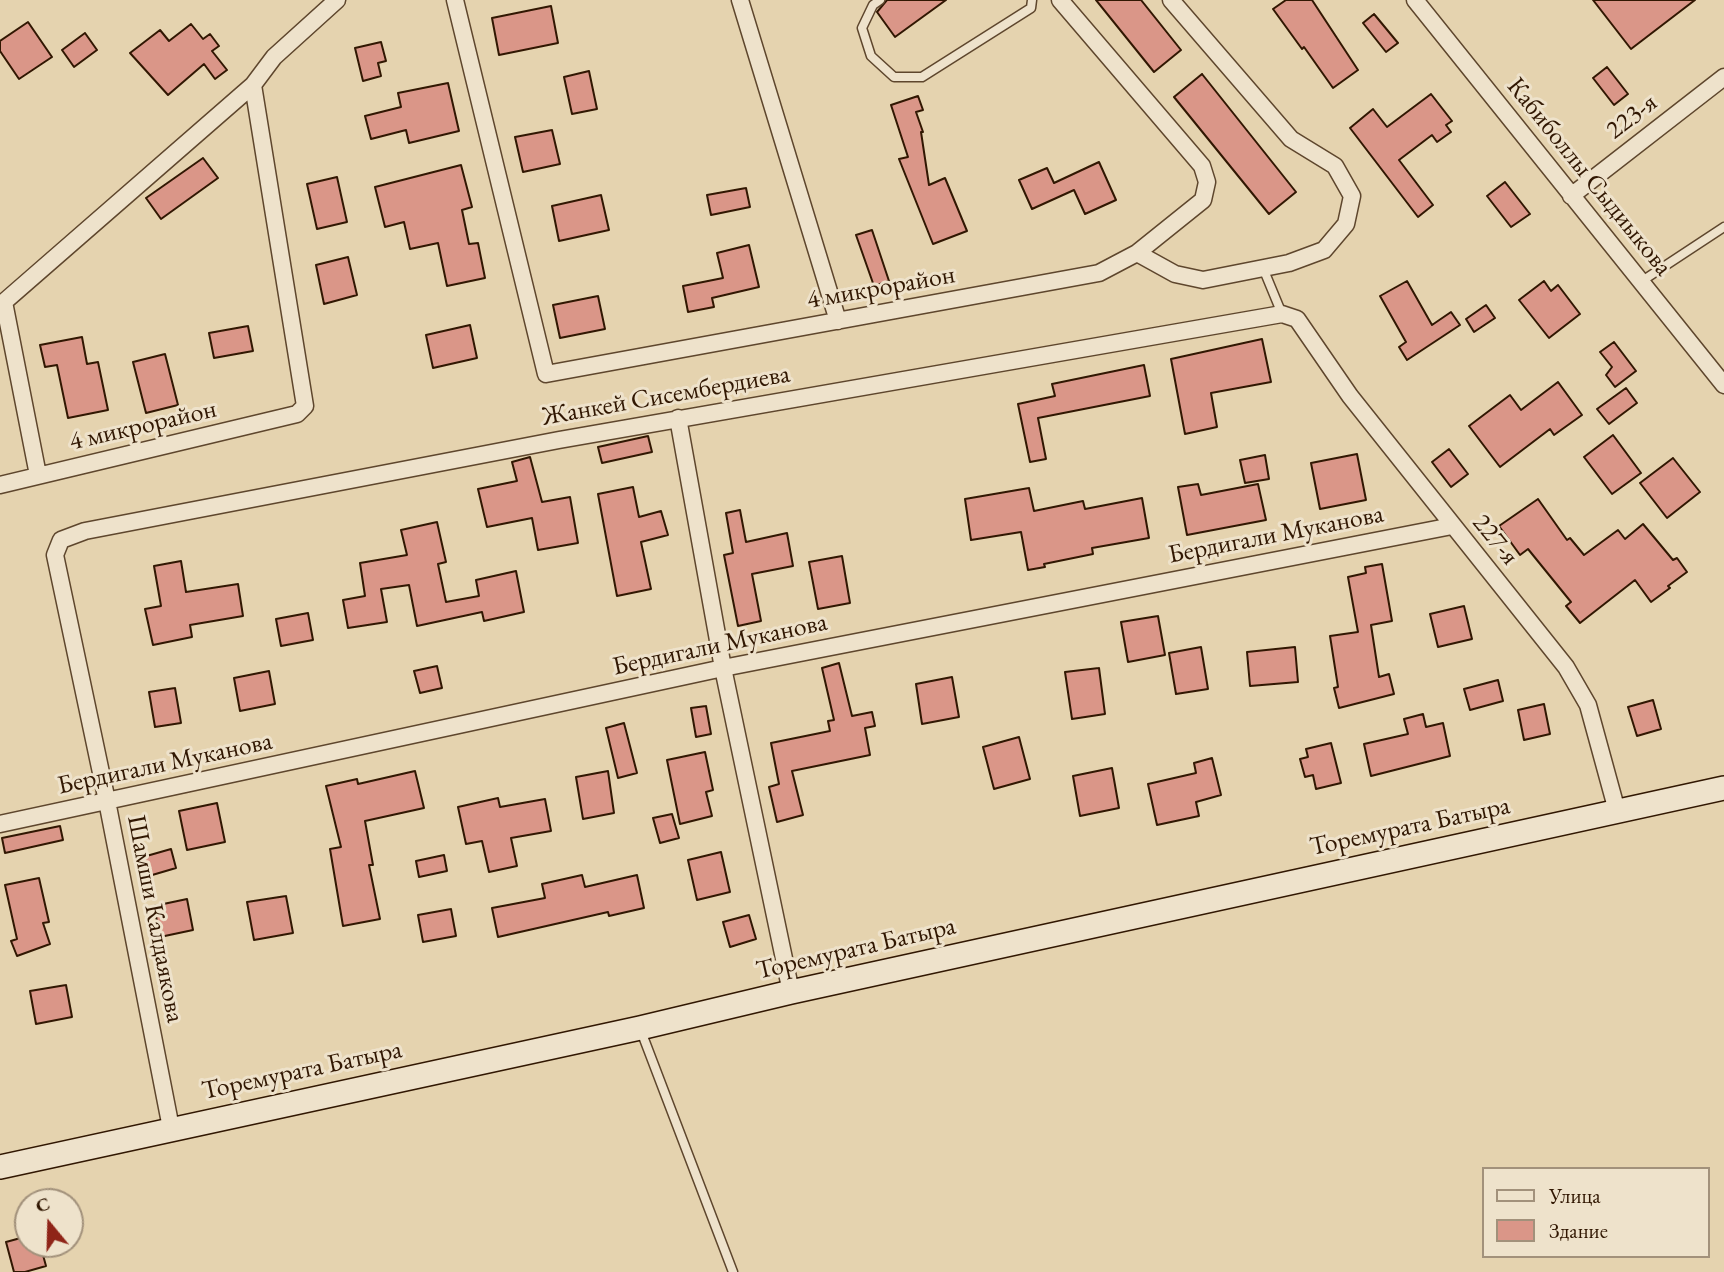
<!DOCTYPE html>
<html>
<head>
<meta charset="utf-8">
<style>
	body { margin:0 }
	#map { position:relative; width:1724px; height:1272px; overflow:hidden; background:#e5d3af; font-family:"EB Garamond",serif }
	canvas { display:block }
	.legend { position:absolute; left:1482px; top:1167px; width:228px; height:91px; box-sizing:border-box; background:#eee2cb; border:2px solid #a2917b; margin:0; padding:9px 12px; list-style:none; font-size:21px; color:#311702 }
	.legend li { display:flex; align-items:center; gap:14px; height:35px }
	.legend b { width:35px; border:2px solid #a2917b }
	.north { position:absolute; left:14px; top:1188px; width:70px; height:70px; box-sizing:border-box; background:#eee2cb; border:2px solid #a2917b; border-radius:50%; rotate:341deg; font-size:19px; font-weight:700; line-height:28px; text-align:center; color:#311702 }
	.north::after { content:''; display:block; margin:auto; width:24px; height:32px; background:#8f2418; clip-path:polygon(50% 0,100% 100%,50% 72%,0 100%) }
</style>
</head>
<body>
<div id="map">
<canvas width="1724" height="1272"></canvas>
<ul class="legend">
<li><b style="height:9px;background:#eee2cb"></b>Улица</li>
<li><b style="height:19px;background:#da9688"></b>Здание</li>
</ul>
<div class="north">С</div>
</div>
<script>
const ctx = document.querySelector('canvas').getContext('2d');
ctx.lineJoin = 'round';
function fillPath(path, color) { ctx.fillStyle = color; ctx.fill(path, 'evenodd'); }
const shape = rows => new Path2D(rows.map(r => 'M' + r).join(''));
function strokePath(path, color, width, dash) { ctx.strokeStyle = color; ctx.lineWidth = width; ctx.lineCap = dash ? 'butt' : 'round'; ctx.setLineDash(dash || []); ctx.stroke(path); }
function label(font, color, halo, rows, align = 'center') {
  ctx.font = font + ' "EB Garamond",serif'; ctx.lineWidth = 6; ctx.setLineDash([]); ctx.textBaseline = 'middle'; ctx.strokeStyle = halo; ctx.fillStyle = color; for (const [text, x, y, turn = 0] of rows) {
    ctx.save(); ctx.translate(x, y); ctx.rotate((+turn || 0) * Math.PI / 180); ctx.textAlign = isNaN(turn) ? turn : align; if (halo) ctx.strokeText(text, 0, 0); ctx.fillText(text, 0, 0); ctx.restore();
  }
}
const building = shape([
	[887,0,946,0,895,37,877,12,887,0],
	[1096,0,1141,0,1181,50,1154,72,1096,0],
	[1286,0,1312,0,1358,70,1333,88,1304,47,1302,49,1273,9,1286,0],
	[1593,0,1695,0,1631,49,1593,0],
	[551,6,558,43,499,55,492,18,551,6],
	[1374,14,1398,43,1386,52,1363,23,1374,14],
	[28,22,52,57,19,79,0,51,0,41,28,22],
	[191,24,203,39,210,34,219,46,212,51,227,70,215,79,204,64,168,95,130,53,160,30,169,41,191,24],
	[85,33,97,50,74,67,62,50,85,33],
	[381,42,386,61,378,63,381,76,363,81,355,48,381,42],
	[1607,67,1628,94,1614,105,1593,78,1607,67],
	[589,71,597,109,572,114,564,77,589,71],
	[1202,74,1296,192,1269,214,1174,97,1202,74],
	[448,83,459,131,409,143,406,130,371,139,365,116,401,107,398,93,448,83],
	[1431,94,1452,121,1446,125,1451,132,1437,142,1432,135,1399,160,1433,205,1418,217,1350,128,1373,109,1387,127,1431,94],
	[918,96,923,110,916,112,923,132,921,132,929,185,945,178,967,231,933,244,899,159,908,157,891,105,918,96],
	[552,130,560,164,523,172,515,137,552,130],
	[203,158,218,178,161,219,146,198,203,158],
	[1099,162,1116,200,1085,214,1074,190,1032,209,1019,180,1047,168,1054,183,1099,162],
	[461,165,472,207,462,210,469,244,478,243,485,278,447,286,438,243,410,249,404,222,385,227,375,187,461,165],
	[337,177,347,222,317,229,307,184,337,177],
	[1505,182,1530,214,1511,227,1487,196,1505,182],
	[746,188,750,207,711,215,707,195,746,188],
	[601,195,609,230,559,241,552,206,601,195],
	[872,230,889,281,874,286,856,235,872,230],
	[749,245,759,287,712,298,714,307,688,312,683,286,723,278,717,253,749,245],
	[348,257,357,295,324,304,316,265,348,257],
	[1407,281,1432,325,1451,312,1460,325,1407,360,1399,347,1406,342,1380,296,1407,281],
	[1544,281,1551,291,1558,285,1580,314,1549,338,1519,300,1544,281],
	[598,296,605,329,560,338,553,305,598,296],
	[1486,305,1495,318,1474,332,1466,319,1486,305],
	[470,325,477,358,433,368,426,335,470,325],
	[248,326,253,351,214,358,209,333,248,326],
	[82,337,87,364,98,362,108,410,68,418,57,365,45,367,40,345,82,337],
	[1262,339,1271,382,1211,393,1217,427,1185,434,1171,359,1262,339],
	[1614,342,1636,371,1615,387,1606,375,1612,367,1600,352,1614,342],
	[165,354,178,405,146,413,133,362,165,354],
	[1144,365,1150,396,1038,418,1046,459,1030,462,1018,404,1055,396,1052,384,1144,365],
	[1558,382,1582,415,1554,435,1550,429,1500,467,1469,426,1510,395,1521,410,1558,382],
	[1626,388,1637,403,1609,424,1597,409,1626,388],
	[1613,435,1641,473,1612,494,1584,457,1613,435],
	[648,436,652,452,602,463,598,447,648,436],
	[1449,449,1468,474,1451,487,1432,462,1449,449],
	[1357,454,1366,500,1320,509,1311,463,1357,454],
	[1265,455,1269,479,1245,483,1240,460,1265,455],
	[530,457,542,502,570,497,578,543,538,550,532,518,487,527,478,489,517,481,512,462,530,457],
	[1673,458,1700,492,1667,518,1640,483,1673,458],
	[1198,484,1201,495,1258,484,1266,520,1187,535,1178,487,1198,484],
	[633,487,639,517,661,511,668,535,641,542,651,589,617,596,598,494,633,487],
	[1029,488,1034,511,1083,501,1085,509,1142,498,1149,538,1092,548,1093,554,1044,564,1045,567,1028,570,1021,532,971,540,965,499,1029,488],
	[1538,499,1567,540,1570,538,1584,555,1618,530,1625,539,1643,524,1673,560,1677,558,1687,572,1668,586,1670,588,1651,602,1635,580,1580,623,1566,606,1571,602,1528,549,1520,555,1499,526,1538,499],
	[740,510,746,542,787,533,793,566,752,574,761,621,738,626,724,555,733,553,726,513,740,510],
	[437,522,446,562,438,564,446,602,479,596,476,580,516,571,524,612,484,621,482,612,417,626,409,585,381,589,387,622,348,628,343,600,365,596,360,563,407,555,401,530,437,522],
	[842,556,850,603,818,609,809,562,842,556],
	[181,561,186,592,238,584,243,616,190,625,192,637,153,645,145,609,161,606,154,566,181,561],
	[1382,564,1392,621,1371,625,1379,677,1389,674,1394,694,1339,708,1334,688,1338,687,1330,636,1358,632,1348,577,1366,573,1365,567,1382,564],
	[1464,606,1472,639,1438,647,1430,614,1464,606],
	[308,613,313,640,281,646,276,619,308,613],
	[1158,616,1165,655,1128,662,1121,622,1158,616],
	[1201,647,1208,689,1176,694,1169,653,1201,647],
	[1295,647,1298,682,1250,686,1247,652,1295,647],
	[839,663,852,716,872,712,875,726,865,728,870,755,792,771,803,815,777,822,769,787,779,784,771,743,830,731,828,721,834,720,822,668,839,663],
	[437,666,442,688,420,693,414,671,437,666],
	[1099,668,1105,714,1072,719,1065,672,1099,668],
	[269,671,275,704,240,711,234,678,269,671],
	[952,677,959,717,922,724,916,684,952,677],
	[1498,680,1503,701,1470,710,1464,689,1498,680],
	[175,688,181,723,155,727,149,692,175,688],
	[1653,700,1661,729,1637,736,1628,707,1653,700],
	[1544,704,1550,734,1524,740,1518,710,1544,704],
	[706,706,711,734,696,737,691,708,706,706],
	[1423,714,1426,727,1443,723,1450,756,1371,776,1364,744,1408,734,1404,719,1423,714],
	[624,723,637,773,618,778,606,728,624,723],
	[1019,737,1030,779,994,789,983,747,1019,737],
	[1331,743,1341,783,1316,789,1313,775,1305,777,1300,759,1308,757,1306,749,1331,743],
	[705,752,713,790,706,792,712,816,680,824,667,760,705,752],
	[1212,758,1221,795,1196,802,1199,816,1157,825,1148,784,1196,773,1194,763,1212,758],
	[1112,768,1119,808,1080,816,1073,776,1112,768],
	[415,771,424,808,365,821,373,865,369,865,380,919,343,926,330,849,341,847,326,786,357,779,358,784,415,771],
	[608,771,614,813,583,819,576,777,608,771],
	[498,798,500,807,545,799,551,831,511,838,517,866,489,872,482,841,466,844,458,807,498,798],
	[217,803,225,842,187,850,179,811,217,803],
	[672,814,679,838,660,843,653,818,672,814],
	[60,826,63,840,5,853,2,838,60,826],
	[171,849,176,868,142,878,136,859,171,849],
	[721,852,730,892,697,900,688,860,721,852],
	[444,855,447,871,419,877,416,861,444,855],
	[582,875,585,887,637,875,644,908,609,916,608,912,498,937,492,908,545,898,542,884,582,875],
	[39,878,49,922,43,923,50,944,17,956,11,941,17,939,5,885,39,878],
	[286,896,293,933,254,940,247,902,286,896],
	[187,899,193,930,160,937,154,906,187,899],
	[451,909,456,936,423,942,418,915,451,909],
	[749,915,756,939,730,947,723,922,749,915],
	[66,985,72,1017,36,1024,30,991,66,985],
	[28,1236,28,1244,40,1244,46,1266,25,1272,14,1272,6,1242,28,1236]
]);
const lane = shape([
	[880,0,873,5,862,28,871,56,894,77,922,77,1031,8,1032,0],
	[1263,268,1282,314],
	[1642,281,1724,227],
	[641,1031,733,1272]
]);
const street = shape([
	[455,0,546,374,1099,273,1137,253,1203,200,1207,182,1202,166,1060,0],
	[740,0,838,321],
	[1415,0,1724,385],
	[1571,196,1724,77],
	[1137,253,1175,274,1203,280,1289,263,1324,250,1346,224,1352,196,1335,166,1291,139,1171,0],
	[678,418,723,668,791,992],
	[38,475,4,302,253,85],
	[0,485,297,414,305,406,253,85,274,57,337,0],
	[0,824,723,668,1452,526],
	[171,1128,107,801,55,555,61,540,85,531,559,440,1282,314,1297,319,1350,396,1566,667,1588,705,1617,811]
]);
const secondary = shape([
	[0,1167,640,1028,791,992,1724,788]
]);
const streetNames = [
	["223-я",1632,117,-38],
	["Кабиболлы Сыдиыкова",1589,177,51],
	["4 микрорайон",881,288,-10],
	["Жанкей Сисембердиева",666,396,-10],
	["4 микрорайон",143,426,-13],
	["Бердигали Муканова",1276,535,-11],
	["227-я",1495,540,51],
	["Бердигали Муканова",720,645,-12],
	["Бердигали Муканова",165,764,-12],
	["Торемурата Батыра",1410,827,-12],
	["Шамши Калдаякова",155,919,79],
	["Торемурата Батыра",856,949,-13],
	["Торемурата Батыра",302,1071,-12]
];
fillPath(building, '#da9688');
strokePath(building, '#311702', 2);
strokePath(lane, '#5e462d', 11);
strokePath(street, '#5e462d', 19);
strokePath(secondary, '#311702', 26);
strokePath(lane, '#eee2cb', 8);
strokePath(street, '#eee2cb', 16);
strokePath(secondary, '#eee2cb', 23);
label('26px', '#311702', '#eee2cb', streetNames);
</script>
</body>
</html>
